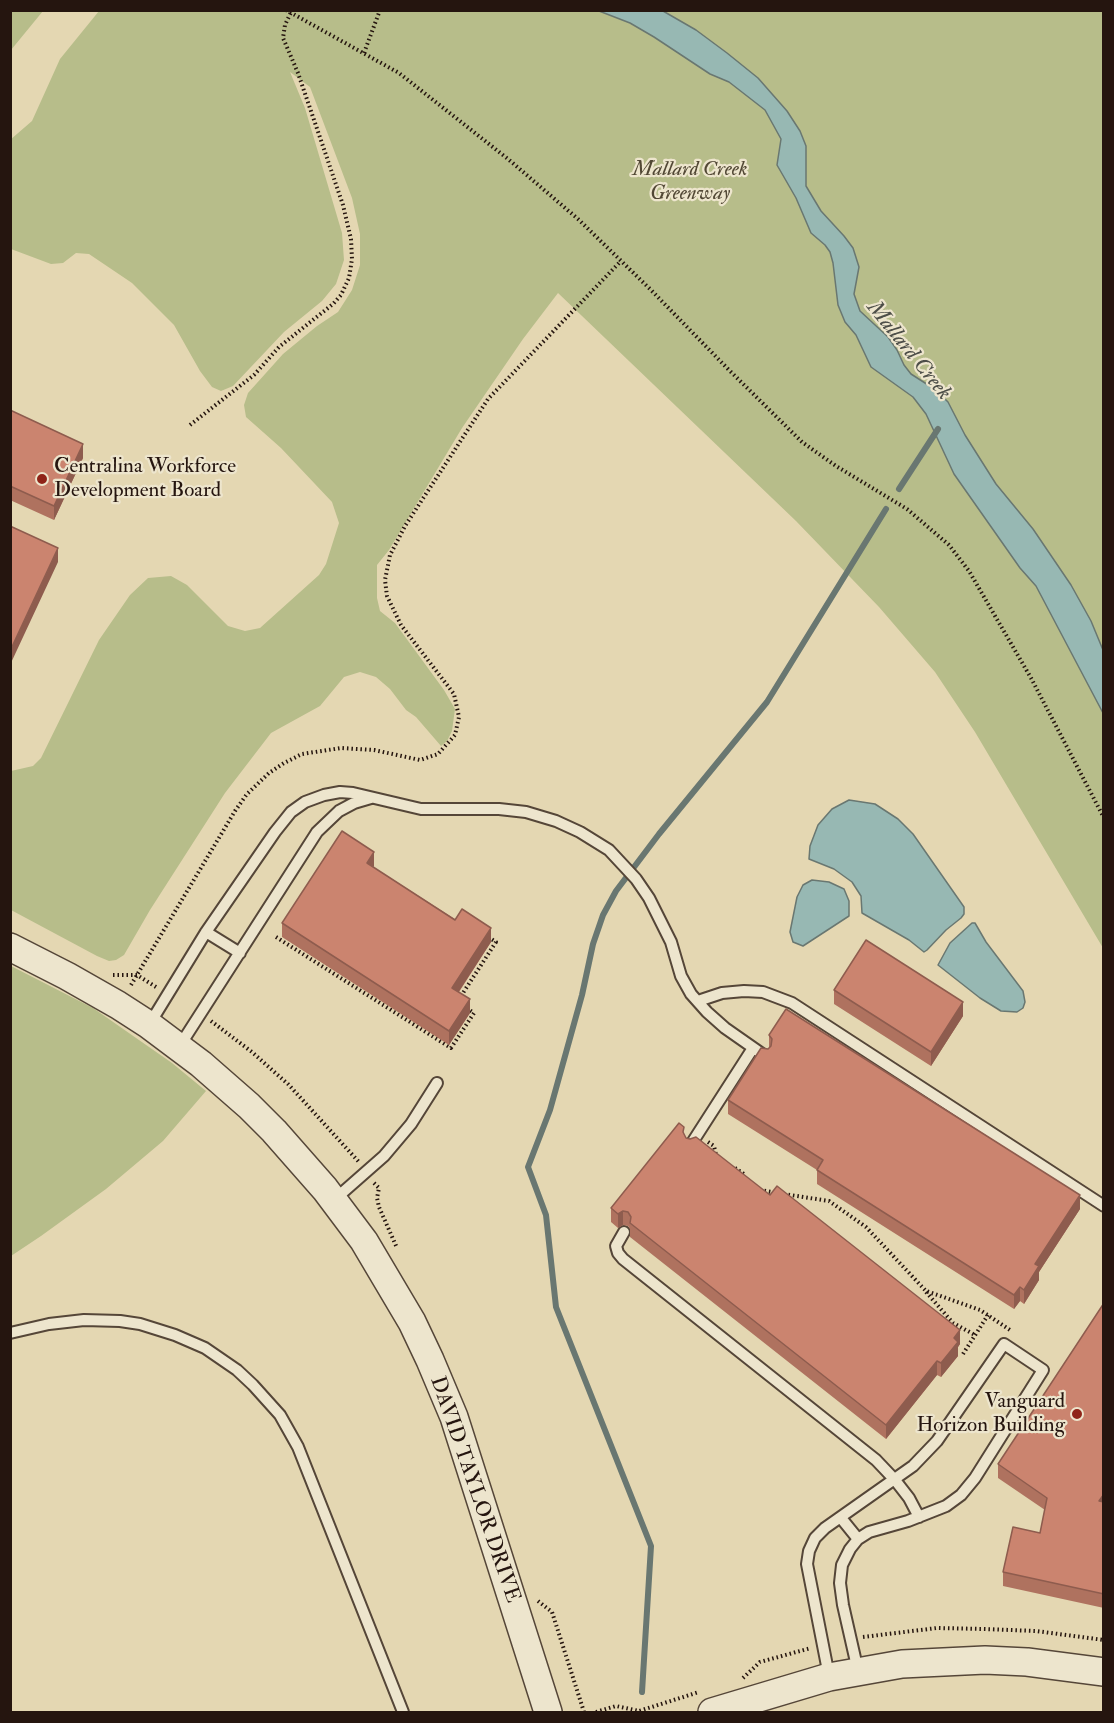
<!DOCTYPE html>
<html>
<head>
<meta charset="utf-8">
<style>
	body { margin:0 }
	#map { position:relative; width:1114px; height:1723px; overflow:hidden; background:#e4d7b2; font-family:"IM FELL Double Pica",serif }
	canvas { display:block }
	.frame { position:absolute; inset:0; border:12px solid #25150f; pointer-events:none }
</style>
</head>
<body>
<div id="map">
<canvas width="1114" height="1723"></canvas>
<div class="frame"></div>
</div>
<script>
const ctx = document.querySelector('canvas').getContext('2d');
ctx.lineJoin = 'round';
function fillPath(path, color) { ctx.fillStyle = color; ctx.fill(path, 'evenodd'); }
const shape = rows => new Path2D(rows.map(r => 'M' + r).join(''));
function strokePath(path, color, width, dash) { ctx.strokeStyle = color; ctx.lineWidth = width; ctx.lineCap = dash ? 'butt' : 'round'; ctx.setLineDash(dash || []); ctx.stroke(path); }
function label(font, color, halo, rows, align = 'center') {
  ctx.font = font + ' "IM FELL Double Pica",serif'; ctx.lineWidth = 4.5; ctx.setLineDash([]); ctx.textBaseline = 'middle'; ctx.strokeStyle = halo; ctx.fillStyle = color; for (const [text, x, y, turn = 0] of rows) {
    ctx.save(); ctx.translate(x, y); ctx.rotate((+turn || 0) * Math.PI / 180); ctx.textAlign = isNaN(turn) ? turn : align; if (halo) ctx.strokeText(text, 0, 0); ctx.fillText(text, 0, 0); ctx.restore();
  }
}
const green = shape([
	[10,11,43,11,11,50,10,50],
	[99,11,1103,11,1103,948,975,732,935,672,879,607,796,521,558,293,523,339,462,428,389,550,377,565,377,598,380,611,395,623,444,690,455,709,452,731,447,741,441,746,416,717,406,710,390,689,376,677,360,672,344,677,320,706,271,733,225,793,150,910,124,955,116,960,109,961,97,956,11,910,11,771,33,766,41,758,99,640,130,595,148,578,171,576,187,585,228,626,245,631,260,628,319,575,326,564,339,523,332,502,281,448,246,417,244,405,248,393,283,354,317,326,338,312,352,290,360,265,360,234,352,198,310,87,290,72,305,108,342,233,344,260,336,284,322,301,284,332,233,386,221,391,212,387,200,371,174,325,132,283,89,254,76,253,63,263,51,264,11,249,10,140,32,121,60,59],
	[11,966,93,1008,172,1063,206,1091,163,1141,106,1189,41,1236,11,1256]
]);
const water = shape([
	[599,11,663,11,696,30,727,53,758,78,787,111,800,131,806,146,806,186,821,211,844,236,853,248,859,267,854,294,860,311,888,337,897,350,904,365,911,374,936,390,948,402,965,435,996,484,1033,529,1071,585,1091,621,1103,650,1103,713,1036,586,1020,568,954,474,926,414,913,397,871,367,856,335,845,322,838,305,833,263,830,252,825,245,811,233,796,198,777,165,781,139,765,110,729,82,710,74,654,37,630,23,599,11],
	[849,800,875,804,898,819,913,834,964,907,964,914,961,918,946,930,927,950,924,952,909,940,862,913,861,896,852,882,834,869,809,859,810,846,818,825,832,809,849,800],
	[812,880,829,882,844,889,849,901,849,916,803,946,793,942,790,932,797,897,803,885,812,880],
	[972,923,975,923,986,942,1023,991,1025,1002,1023,1008,1017,1012,1001,1011,980,998,938,965,950,943,972,923]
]);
const stream = shape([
	[899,489,938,429],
	[642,1692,651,1546,556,1307,546,1215,528,1167,550,1110,582,995,593,944,603,915,616,891,659,834,767,702,886,509]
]);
const path = shape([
	[286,10,399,73,508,159,578,219,650,289,729,370,802,442,836,466,907,509,949,545,969,571,1031,678,1104,818],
	[364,53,380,10],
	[190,425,254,375,279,347,333,304,341,295,349,278,352,259,351,239,343,205,298,73,283,38,285,25,292,10],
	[276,937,451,1048,474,1013,468,1009],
	[113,975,137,975,156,987],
	[131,985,235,811,247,794,269,773,284,763,302,754,341,748,374,750,420,760,438,754,455,735,459,717,454,694,401,625,387,596,385,580,390,555,405,526,488,399,621,261],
	[461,996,496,942,488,937],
	[211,1021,252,1052,288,1084,359,1162],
	[708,1142,714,1146,716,1155],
	[735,1168,744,1174,744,1179],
	[374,1183,379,1188,377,1198,379,1207,397,1248],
	[760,1190,777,1193],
	[784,1194,829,1201,866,1227,926,1291,980,1310,1010,1330],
	[926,1292,953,1323,975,1335],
	[963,1354,988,1315],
	[538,1601,552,1612,584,1712],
	[863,1637,937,1628,984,1629,1036,1631,1104,1640],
	[743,1678,760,1662,811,1648],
	[596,1712,616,1706,639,1711,699,1692]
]);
const service = shape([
	[206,932,240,953],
	[698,1001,722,993,744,991,763,992,792,1003,1104,1206],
	[149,1025,206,932,275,832,291,812,305,802,324,795,340,792,353,793,421,809,499,809,526,812,556,821,580,832,609,850,636,879,649,898,671,942,681,976,691,994,707,1012,725,1028,765,1056],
	[179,1047,317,832,339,811,354,803,371,798],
	[690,1146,753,1048],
	[334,1200,384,1156,411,1124,437,1083],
	[624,1232,616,1246,618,1253,623,1259,876,1460,895,1480,909,1498,919,1517],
	[10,1333,49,1324,84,1320,120,1321,140,1324,175,1335,205,1348,237,1370,253,1385,280,1415,298,1447,403,1712],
	[841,1518,858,1539],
	[829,1676,807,1564,809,1551,815,1538,825,1528,913,1466,937,1441,1004,1344,1043,1370,975,1478,961,1495,946,1506,908,1521,869,1532,858,1539,850,1549,842,1565,840,1583,843,1605,858,1671]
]);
const tertiary = shape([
	[10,947,67,976,118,1005,149,1025,201,1064,249,1106,274,1131,325,1189,364,1241,412,1322,430,1360,454,1417,548,1712],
	[712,1712,829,1677,902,1664,985,1660,1027,1662,1104,1672]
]);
const wall = shape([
	[10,410,83,458,54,520,10,500],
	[374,866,373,867,491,942,459,992,470,1013,449,1045,282,937,282,923],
	[834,990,963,1016,931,1066,834,1004],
	[769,1035,1080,1209,1039,1272,1039,1280,1024,1304,1020,1301,1014,1309,817,1184,817,1170,728,1114,728,1100,769,1048],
	[684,1135,686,1138,960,1344,958,1347,958,1356,941,1377,937,1375,886,1439,630,1237,630,1229,628,1226,623,1225,618,1228,611,1222,611,1208],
	[1104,1303,1104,1608,1003,1586,1003,1572,1040,1533,1045,1510,998,1478,998,1464]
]);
const shadedWall = shape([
	[83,444,83,458,54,520,54,506],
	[58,548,58,562,10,665,10,651],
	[374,852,374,866,367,877,367,863],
	[491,928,491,942,452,1002,452,988],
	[470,999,470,1013,449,1045,449,1031],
	[963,1002,963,1016,931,1066,931,1052],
	[1080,1195,1080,1209,1039,1272,1039,1280,1024,1304,1024,1290,1035,1264],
	[623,1211,623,1225,618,1228,618,1214],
	[1020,1287,1020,1301,1014,1309,1014,1295],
	[960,1330,960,1344,958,1347,958,1356,941,1377,941,1363,954,1338],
	[937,1361,937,1375,886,1439,886,1425],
	[1104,1494,1104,1508,1099,1501]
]);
const building = shape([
	[10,410,83,444,54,506,10,486,10,410],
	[10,526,58,548,10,651,10,526],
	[342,831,374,852,367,863,455,920,462,909,491,928,452,988,470,999,449,1031,282,923,342,831],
	[866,940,963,1002,931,1052,834,990,866,940],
	[786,1009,1080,1195,1035,1264,1039,1266,1024,1290,1020,1287,1014,1295,817,1170,823,1160,728,1100,761,1048,768,1049,771,1046,772,1039,769,1035,786,1009],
	[679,1123,684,1127,683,1132,686,1138,690,1139,696,1137,770,1195,777,1186,960,1330,954,1338,958,1342,941,1363,937,1361,886,1425,630,1223,631,1217,628,1212,623,1211,618,1214,611,1208,679,1123],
	[1104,1303,1104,1494,1099,1501,1104,1502,1104,1594,1003,1572,1013,1527,1040,1533,1047,1498,998,1464,1104,1303]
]);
const markers = [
	[42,479,6,"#8f2418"],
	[1077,1414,6,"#8f2418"]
];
const parkNames = [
	["Mallard Creek",690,170],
	["Greenway",690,194]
];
const poiNames = [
	["Centralina Workforce",54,467],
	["Development Board",54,491],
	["Vanguard",1065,1402,"right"],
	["Horizon Building",1065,1426,"right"]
];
const streetNames = [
	["DAVID TAYLOR DRIVE",474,1490,71]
];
const waterNames = [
	["Mallard Creek",908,351,51]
];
fillPath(green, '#b7bd8a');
fillPath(water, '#97b8b3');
strokePath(water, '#697771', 1.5);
strokePath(stream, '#697771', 6);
strokePath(service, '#554638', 14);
strokePath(tertiary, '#554638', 30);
strokePath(path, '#25150f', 4, [1.5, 3]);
strokePath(service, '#ede5cd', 10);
strokePath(tertiary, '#ede5cd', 27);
fillPath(wall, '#af725f');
fillPath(shadedWall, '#8e5c4e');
fillPath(building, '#cb846f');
strokePath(building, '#8e5c4e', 1.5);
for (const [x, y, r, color] of markers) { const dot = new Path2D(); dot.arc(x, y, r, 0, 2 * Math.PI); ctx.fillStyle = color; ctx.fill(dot); strokePath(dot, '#ede5cd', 2); }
label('italic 21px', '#514734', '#ede5cd', parkNames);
label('21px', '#25150f', '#ede5cd', poiNames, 'left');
label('21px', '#25150f', '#ede5cd', streetNames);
label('italic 22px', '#4d4e48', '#ede5cd', waterNames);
</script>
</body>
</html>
